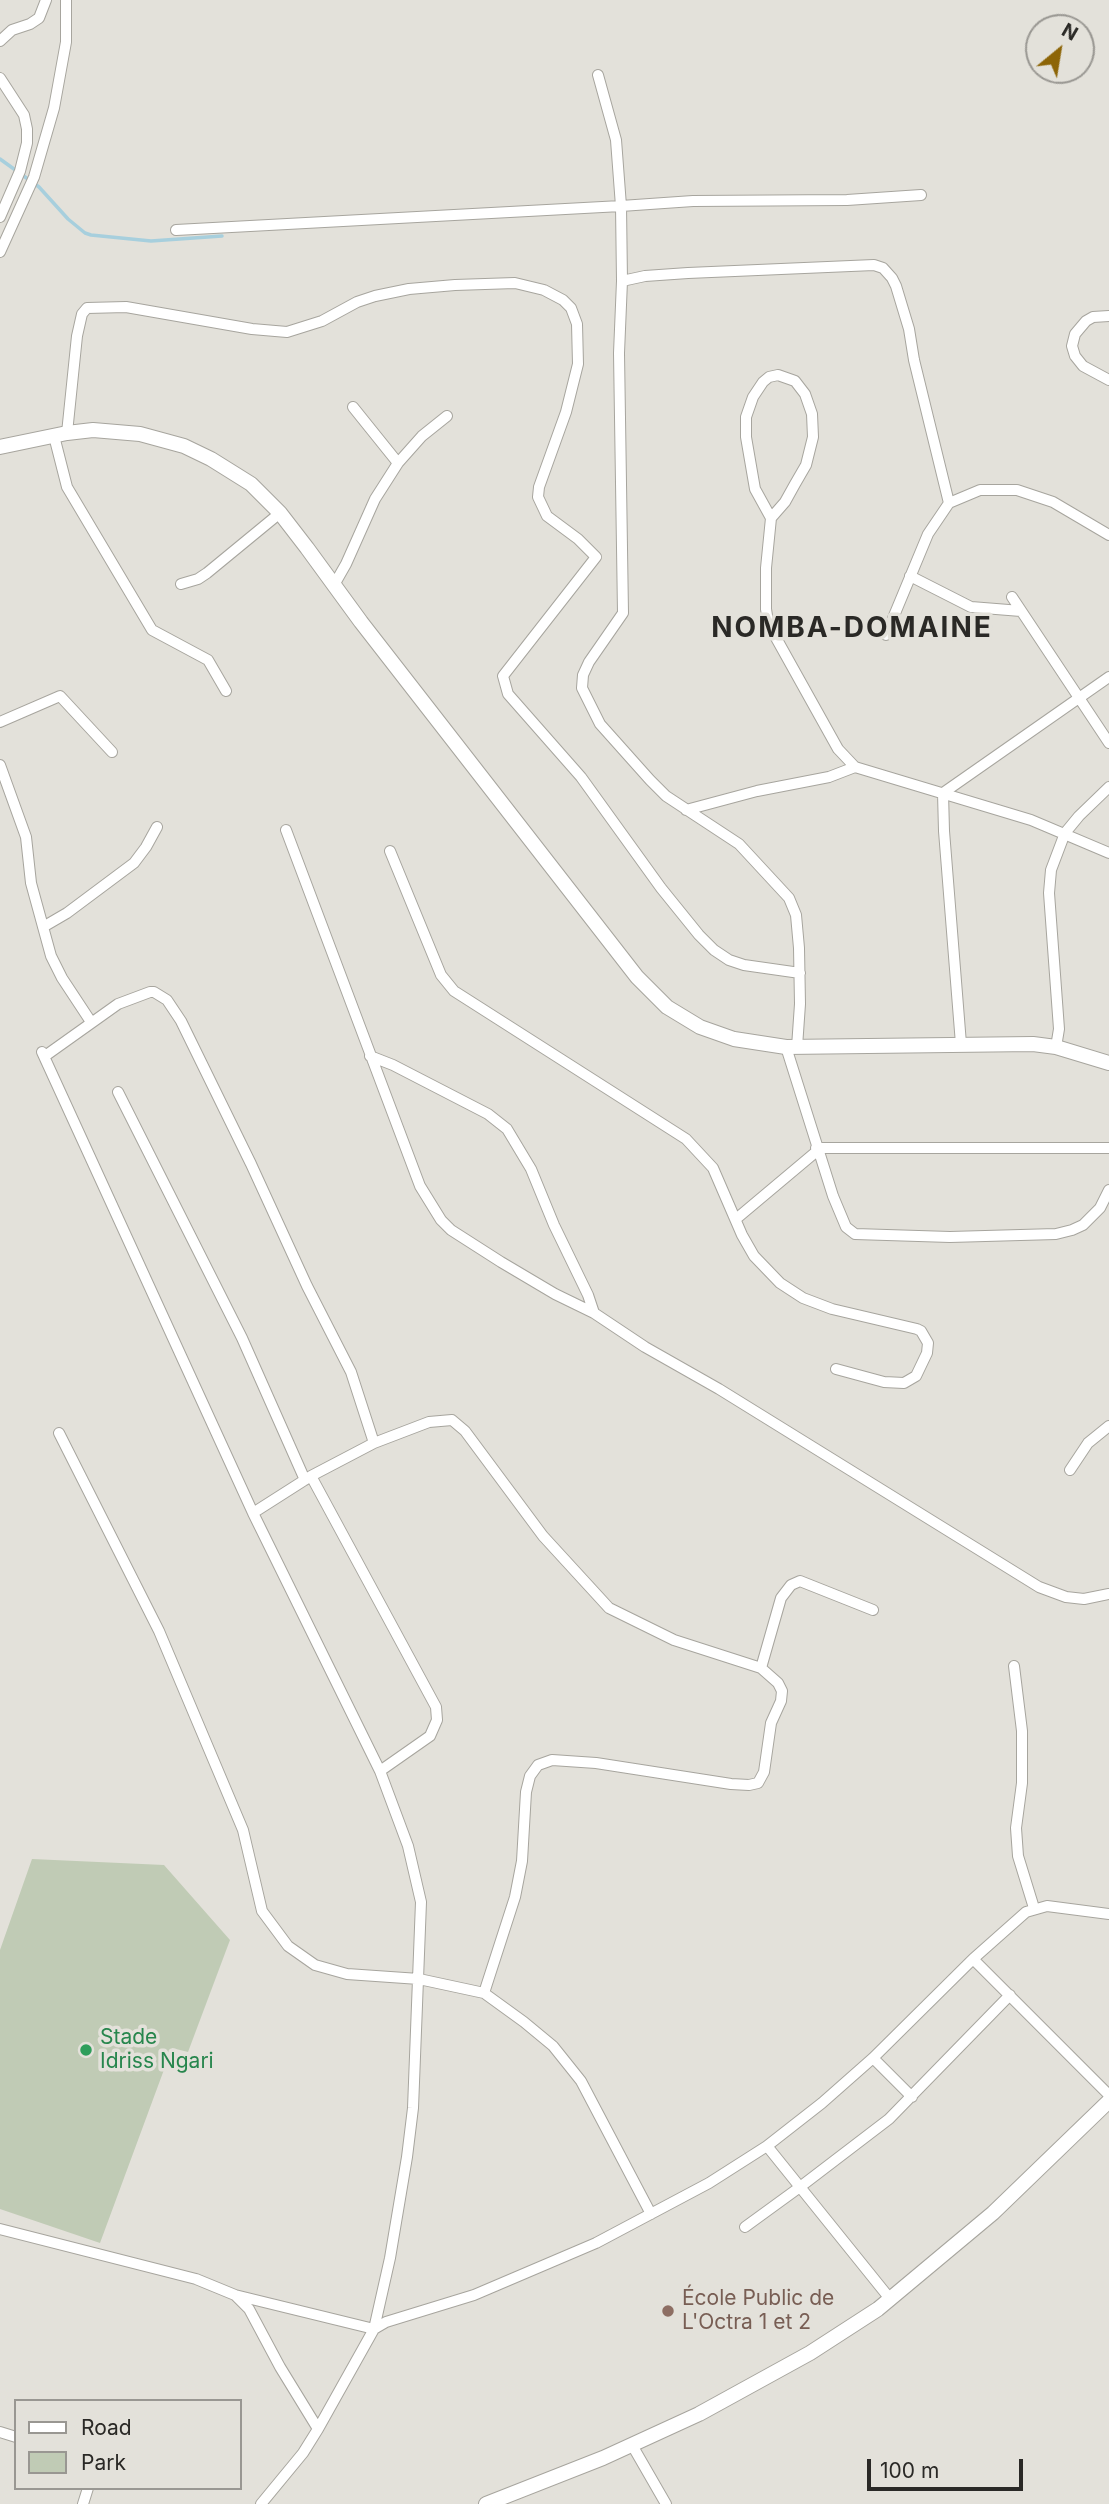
<!DOCTYPE html>
<html>
<head>
<meta charset="utf-8">
<style>
	body { margin:0 }
	#map { position:relative; width:1109px; height:2504px; overflow:hidden; background:#e3e1da; font-family:Inter,sans-serif }
	canvas { display:block }
	.legend { position:absolute; left:14px; top:2399px; width:228px; height:91px; box-sizing:border-box; background:#e3e1da; border:2px solid #999792; margin:0; padding:9px 12px; list-style:none; font-size:21px; color:#2a2926 }
	.legend li { display:flex; align-items:center; gap:14px; height:35px }
	.legend b { width:35px; border:2px solid #999792 }
	.north { position:absolute; left:1025px; top:14px; width:70px; height:70px; box-sizing:border-box; background:#e3e1da; border:2px solid #999792; border-radius:50%; rotate:30deg; font-size:19px; font-weight:700; line-height:28px; text-align:center; color:#2a2926 }
	.north::after { content:''; display:block; margin:auto; width:24px; height:32px; background:#8d6507; clip-path:polygon(50% 0,100% 100%,50% 72%,0 100%) }
	.scale { position:absolute; left:867px; top:2459px; width:156px; height:32px; box-sizing:border-box; border:4px solid #2a2926; border-top:0; padding-left:9px; font-size:21px; line-height:24px; white-space:nowrap; color:#2a2926; -webkit-text-stroke:5px #e3e1da; paint-order:stroke }
</style>
</head>
<body>
<div id="map">
<canvas width="1109" height="2504"></canvas>
<ul class="legend">
<li><b style="height:9px;background:#fff"></b>Road</li>
<li><b style="height:19px;background:#c0cbb5"></b>Park</li>
</ul>
<div class="north">N</div>
<div class="scale">100 m</div>
</div>
<script>
const ctx = document.querySelector('canvas').getContext('2d');
ctx.lineJoin = 'round';
function fillPath(path, color) { ctx.fillStyle = color; ctx.fill(path, 'evenodd'); }
const shape = rows => new Path2D(rows.map(r => 'M' + r).join(''));
function strokePath(path, color, width, dash) { ctx.strokeStyle = color; ctx.lineWidth = width; ctx.lineCap = dash ? 'butt' : 'round'; ctx.setLineDash(dash || []); ctx.stroke(path); }
function label(font, color, halo, rows, align = 'center') {
  ctx.font = font + ' Inter,sans-serif'; ctx.lineWidth = 7; ctx.setLineDash([]); ctx.textBaseline = 'middle'; ctx.strokeStyle = halo; ctx.fillStyle = color; for (const [text, x, y, turn = 0] of rows) {
    ctx.save(); ctx.translate(x, y); ctx.rotate((+turn || 0) * Math.PI / 180); ctx.textAlign = isNaN(turn) ? turn : align; if (halo) ctx.strokeText(text, 0, 0); ctx.fillText(text, 0, 0); ctx.restore();
  }
}
const green = shape([
	[32,1859,164,1865,230,1940,188,2052,172,2048,100,2243,0,2209,0,1950]
]);
const stream = shape([
	[0,159,39,187,68,219,85,233,91,235,151,241,222,236]
]);
const minor = shape([
	[0,41,12,30,30,24,39,18,46,0],
	[0,78,24,115,27,129,27,143,20,171,0,217],
	[176,230,621,206,616,140,598,75],
	[0,252,34,177,54,108,66,42,66,0],
	[622,281,621,206,693,201,847,200,921,195],
	[1109,316,1093,317,1086,321,1075,334,1072,346,1075,356,1083,366,1109,380],
	[353,407,398,463],
	[67,433,77,336,82,314,87,308,126,307,252,329,287,332,322,321,357,302,375,296,409,289,455,285,515,283,544,290,563,300,571,308,577,324,578,364,566,412,539,487,538,497,547,516,578,539,596,557,503,676,508,694,581,777,661,888,699,935,714,950,729,960,744,965,800,973],
	[54,436,67,487,152,630,208,660,226,691],
	[771,518,755,489,746,437,746,417,753,397,763,382,769,377,778,375,795,381,805,394,812,414,813,437,806,465,795,484,785,502,771,518,766,568,766,609,768,622,775,636,838,749,855,767,1031,820,1109,853],
	[910,576,971,607,1021,611],
	[181,584,198,579,207,573,280,513],
	[334,585,346,564,375,499,398,463,422,436,447,416],
	[1012,597,1109,743],
	[886,635,928,534,949,503,980,490,1017,490,1053,502,1109,535],
	[0,722,60,696,112,752],
	[0,765,26,837,31,883,51,956,62,978,91,1022],
	[686,810,757,791,829,777,855,767],
	[286,830,420,1186,441,1220,451,1230,501,1262,555,1294,594,1313,645,1347,719,1389,1039,1587,1066,1597,1084,1599,1109,1594],
	[390,851,441,975,454,991,686,1139,713,1168,742,1235,754,1256,780,1283,803,1298,832,1309,917,1329,921,1331,928,1343,927,1353,916,1376,904,1383,884,1382,836,1369],
	[43,927,67,913,134,863,146,847,157,827],
	[961,1044,944,831,943,793,1109,677],
	[786,1047,833,1196,846,1227,855,1234,950,1237,1056,1234,1072,1230,1083,1225,1100,1208,1109,1190],
	[797,1047,800,1004,799,948,796,915,789,898,739,844,666,796,650,780,600,724,582,688,583,675,589,662,623,613,619,353,622,281,645,276,688,273,874,265,883,268,892,278,896,286,909,329,914,360,949,503],
	[1056,1047,1059,1029,1049,893,1051,870,1065,833,1079,816,1109,787],
	[42,1052,253,1513,380,1771,408,1846,421,1902,413,2108,407,2157,390,2258,374,2329,235,2295],
	[45,1056,118,1004,150,992,154,992,167,1000,181,1021,251,1164,307,1286,351,1372,374,1443],
	[370,1056,393,1065,488,1114,507,1129,531,1169,554,1225,588,1295,594,1313],
	[118,1092,242,1338,305,1480],
	[816,1148,1109,1148],
	[736,1219,817,1151],
	[59,1433,159,1631,243,1830,262,1911,288,1946,315,1965,347,1974,419,1979,484,1993,524,2022,553,2046,581,2081,651,2214],
	[1070,1470,1088,1443,1109,1426],
	[311,1476,436,1707,437,1720,430,1736,380,1771],
	[253,1513,311,1476,374,1443,429,1422,452,1420,465,1431,543,1536,609,1608,674,1640,761,1668,778,1683,782,1691,781,1701,771,1723,764,1772,758,1783,749,1785,731,1784,596,1763,552,1760,538,1765,530,1776,526,1792,522,1861,515,1897,484,1993],
	[1014,1666,1022,1731,1022,1783,1016,1828,1018,1856,1034,1908],
	[761,1668,781,1598,791,1585,800,1581,873,1610],
	[973,1959,1109,2095],
	[873,2058,912,2097],
	[767,2146,891,2300],
	[745,2227,800,2187,889,2119,1010,1995],
	[0,2229,196,2279,235,2295,249,2309,280,2367,318,2429],
	[0,2432,16,2437],
	[632,2445,666,2504],
	[83,2504,88,2488],
	[261,2504,303,2453,318,2429,374,2329,386,2322,474,2295,596,2243,709,2183,767,2146,822,2103,873,2058,973,1959,1026,1912,1047,1906,1109,1914]
]);
const tertiary = shape([
	[0,447,67,433,93,430,140,434,184,446,211,459,251,484,280,513,307,548,361,622,637,977,667,1007,700,1027,734,1039,786,1047,1033,1044,1056,1047,1109,1063],
	[486,2504,603,2458,699,2414,810,2353,878,2309,993,2213,1109,2101]
]);
const markers = [
	[86,2050,7,"#2e9e5b"],
	[668,2311,7,"#8d6e63"]
];
const leisureNames = [
	["Stade",100,2038],
	["Idriss Ngari",100,2062]
];
const educationNames = [
	["École Public de",682,2299],
	["L'Octra 1 et 2",682,2323]
];
const districtNames = [
	["NOMBA-DOMAINE",852,629]
];
fillPath(green, '#c0cbb5');
strokePath(stream, '#a7cfdd', 3.5);
strokePath(minor, '#a7a59e', 12);
strokePath(tertiary, '#a7a59e', 16);
strokePath(minor, '#fff', 10);
strokePath(tertiary, '#fff', 14);
for (const [x, y, r, color] of markers) { const dot = new Path2D(); dot.arc(x, y, r, 0, 2 * Math.PI); ctx.fillStyle = color; ctx.fill(dot); strokePath(dot, '#e3e1da', 2.5); }
label('21px', '#27864d', '#e3e1da', leisureNames, 'left');
label('21px', '#785e54', '#e3e1da', educationNames, 'left');
ctx.letterSpacing = '2px';
label('bold 28px', '#2a2926', '#e3e1da', districtNames);
ctx.letterSpacing = '0px';
</script>
</body>
</html>
